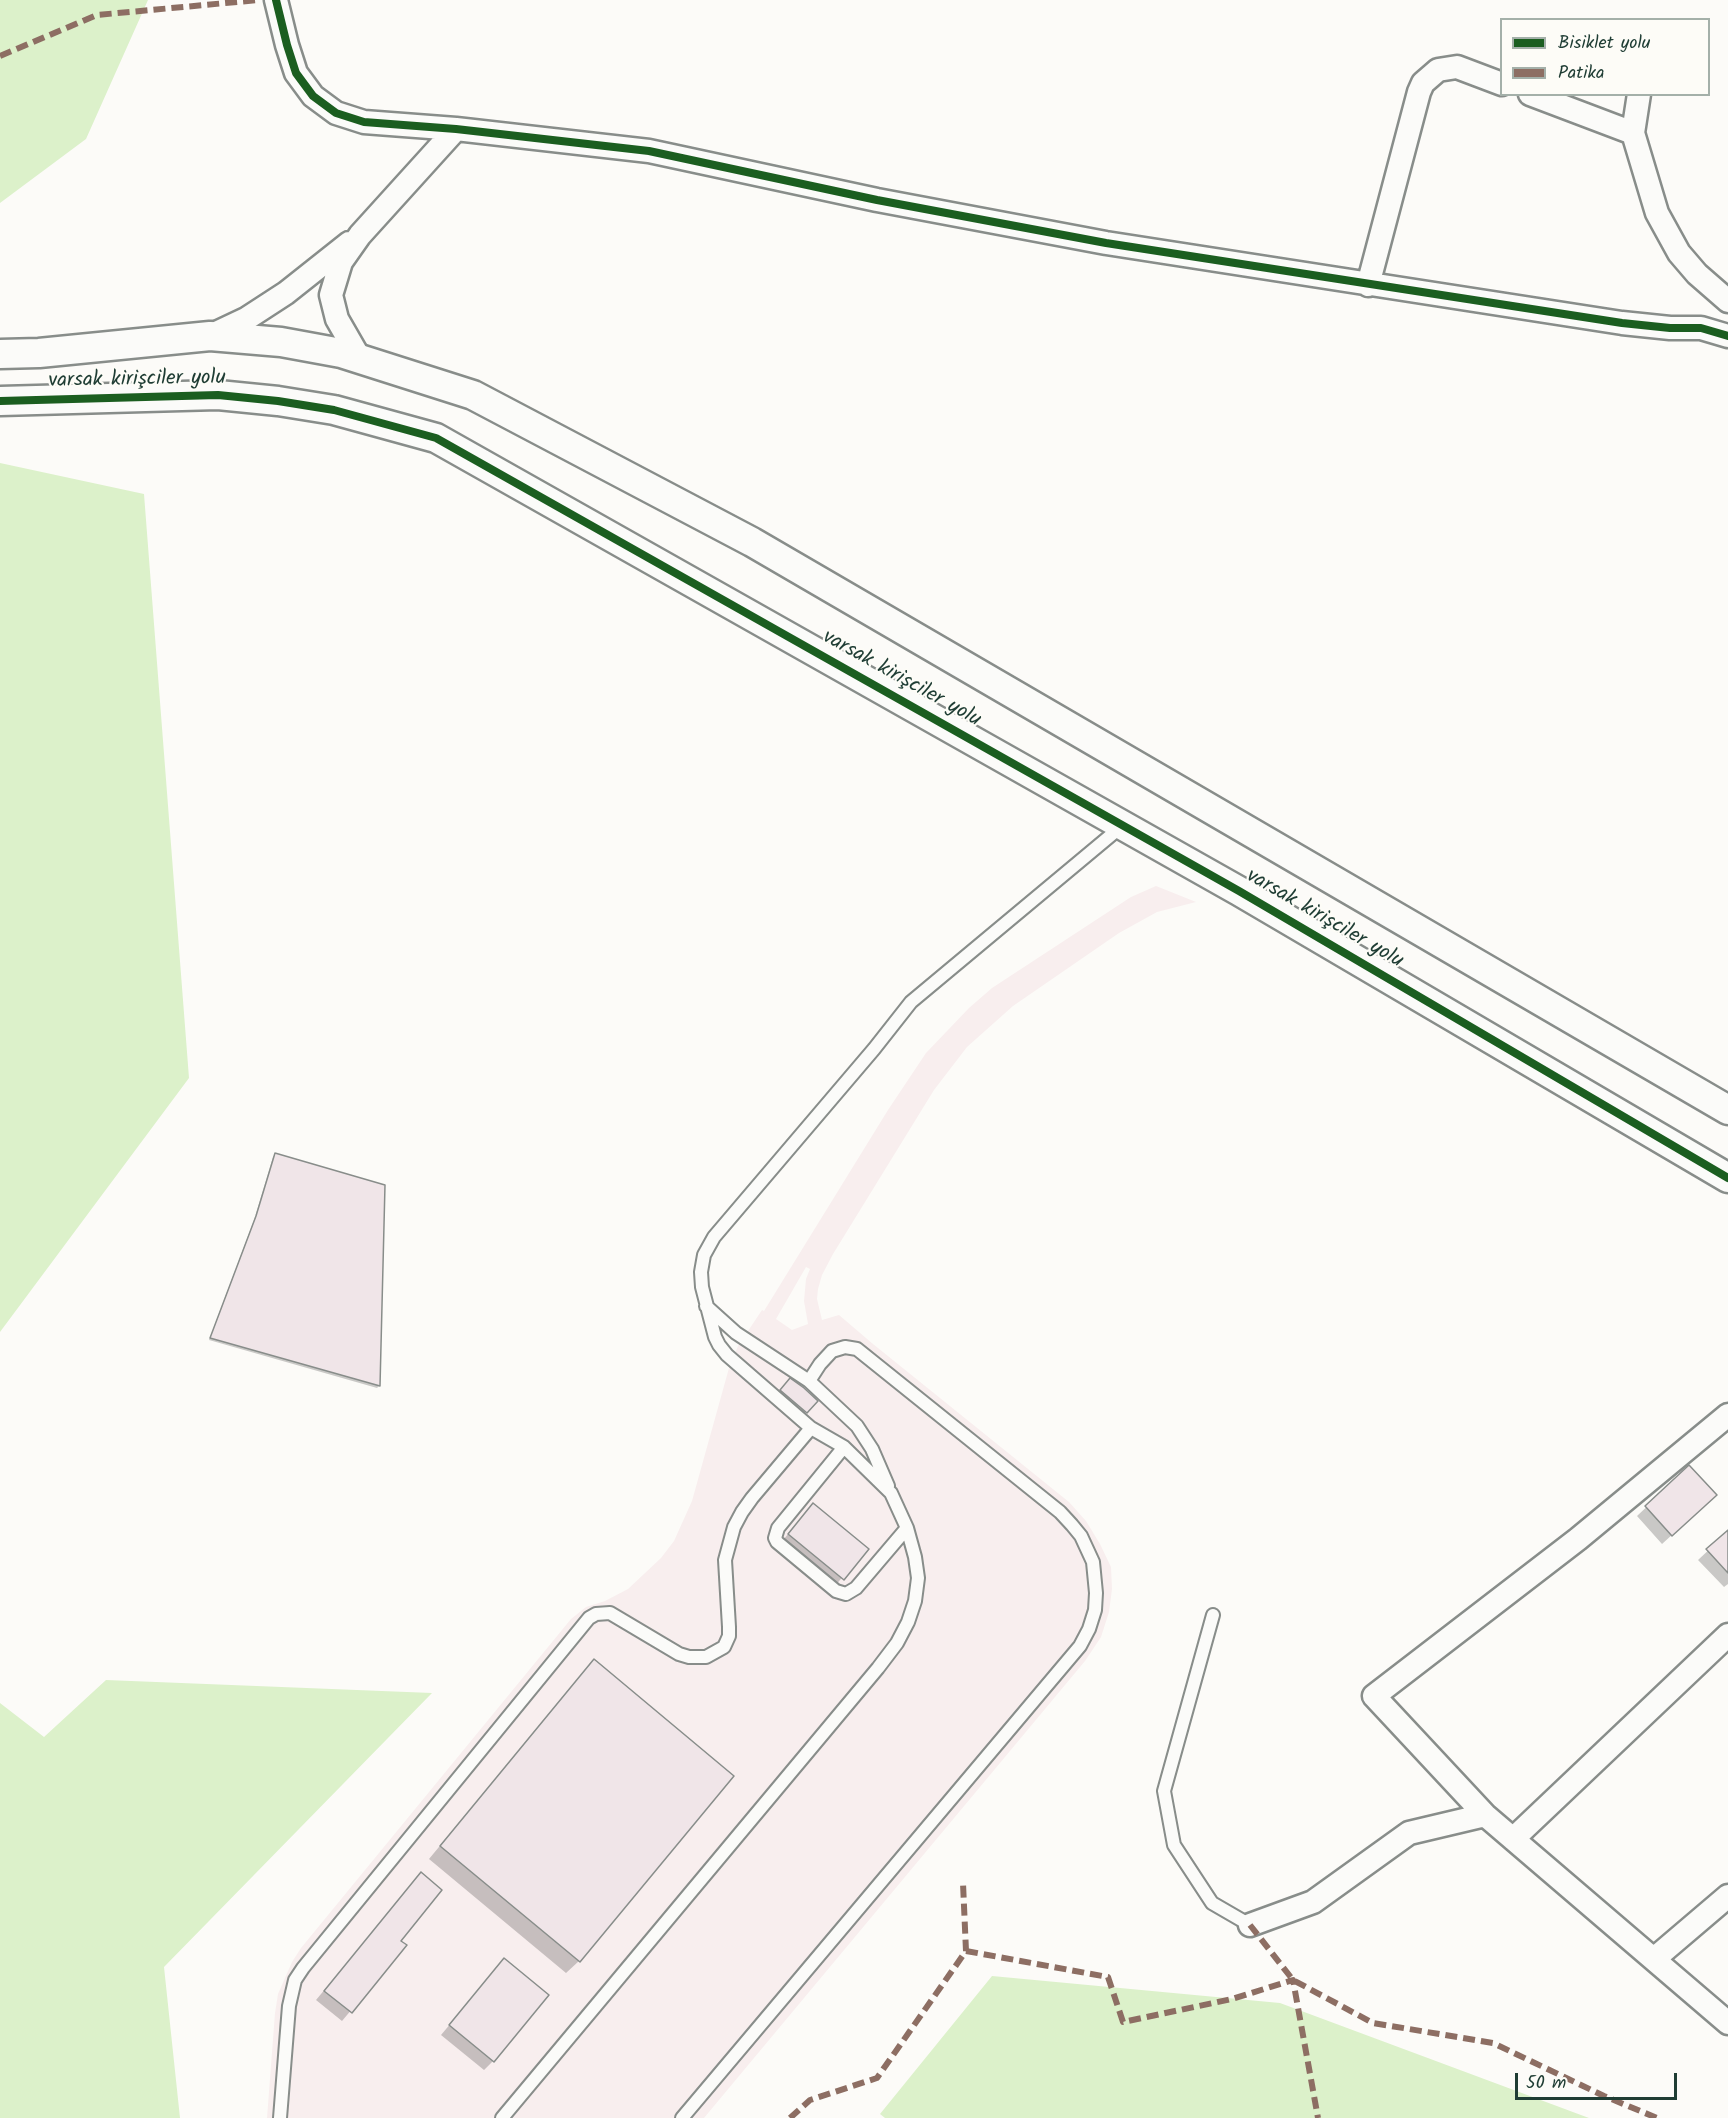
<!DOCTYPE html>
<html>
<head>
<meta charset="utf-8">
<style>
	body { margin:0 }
	#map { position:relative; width:1728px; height:2118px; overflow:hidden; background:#fcfbf8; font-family:Kalam,sans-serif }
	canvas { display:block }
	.legend { position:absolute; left:1500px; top:18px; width:210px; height:78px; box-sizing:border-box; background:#fdfcf7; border:2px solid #a4b0a9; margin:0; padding:8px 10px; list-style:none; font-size:18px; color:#1f3d34 }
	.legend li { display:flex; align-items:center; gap:12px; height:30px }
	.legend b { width:30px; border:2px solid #a4b0a9 }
	.scale { position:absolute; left:1515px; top:2073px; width:162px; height:27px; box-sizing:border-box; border:3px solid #1f3d34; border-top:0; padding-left:8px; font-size:18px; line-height:21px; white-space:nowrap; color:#1f3d34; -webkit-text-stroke:4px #fdfcf7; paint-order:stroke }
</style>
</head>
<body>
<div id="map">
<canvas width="1728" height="2118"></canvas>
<ul class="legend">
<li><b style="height:8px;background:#1b5e20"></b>Bisiklet yolu</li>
<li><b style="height:8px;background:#8d6e63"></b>Patika</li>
</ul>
<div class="scale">50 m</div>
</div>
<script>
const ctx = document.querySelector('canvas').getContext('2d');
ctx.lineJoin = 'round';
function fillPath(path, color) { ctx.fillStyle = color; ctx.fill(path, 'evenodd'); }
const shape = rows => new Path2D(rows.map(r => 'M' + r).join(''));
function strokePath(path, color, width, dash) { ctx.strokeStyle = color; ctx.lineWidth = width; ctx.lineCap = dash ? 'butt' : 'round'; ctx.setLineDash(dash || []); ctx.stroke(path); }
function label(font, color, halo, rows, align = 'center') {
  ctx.font = font + ' Kalam,sans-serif'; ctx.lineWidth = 4.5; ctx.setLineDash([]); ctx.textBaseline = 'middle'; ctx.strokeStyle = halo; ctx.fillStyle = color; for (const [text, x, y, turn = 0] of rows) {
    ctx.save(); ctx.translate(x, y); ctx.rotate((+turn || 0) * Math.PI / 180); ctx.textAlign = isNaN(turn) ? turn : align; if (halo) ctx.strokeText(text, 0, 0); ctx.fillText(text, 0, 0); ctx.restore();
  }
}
const built = shape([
	[1156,886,1196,902,1157,912,1119,933,1013,1006,967,1047,934,1090,833,1254,822,1275,818,1289,817,1299,822,1320,839,1315,873,1344,1069,1502,1086,1521,1100,1544,1111,1567,1112,1589,1109,1612,1101,1637,1085,1661,704,2118,267,2118,275,2013,278,1994,292,1962,301,1948,571,1619,586,1607,605,1601,628,1589,661,1558,674,1541,692,1501,729,1368,738,1346,762,1310,764,1311,888,1110,926,1053,969,1008,992,988,1131,897],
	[806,1267,810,1269,806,1279,804,1301,808,1324,792,1330,776,1319]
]);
const green = shape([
	[0,0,148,0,86,139,0,203],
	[0,463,144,494,189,1078,0,1332],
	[106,1680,432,1693,164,1967,180,2118,0,2118,0,1703,44,1737],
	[992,1976,1280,2003,1589,2118,885,2118,880,2114]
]);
const shadow = shape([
	[275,1154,379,1386,377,1388,209,1340,254,1220,273,1157],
	[781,1389,816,1401,797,1421,772,1400],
	[1689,1467,1706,1504,1662,1544,1637,1516],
	[804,1514,867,1549,833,1588,780,1544],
	[1728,1532,1728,1584,1724,1587,1698,1560],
	[594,1661,579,1961,566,1973,429,1859,582,1674],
	[421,1874,399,1941,405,1946,342,2021,316,2000],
	[504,1960,493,2061,484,2070,441,2035]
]);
const building = shape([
	[275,1153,385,1185,380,1386,210,1338,256,1216,275,1153],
	[790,1378,804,1388,818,1401,807,1413,780,1390,790,1378],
	[1689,1465,1717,1495,1672,1536,1645,1506,1689,1465],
	[813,1503,869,1549,844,1580,788,1534,813,1503],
	[1728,1530,1728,1573,1706,1549,1728,1530],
	[594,1659,734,1776,580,1962,440,1846,594,1659],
	[421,1872,442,1890,401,1941,407,1945,352,2013,324,1991,421,1872],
	[504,1958,549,1995,494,2062,449,2025,504,1958]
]);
const service = shape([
	[706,1306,736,1333,809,1381,857,1426,872,1449,888,1486],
	[844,1447,778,1528,775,1538,777,1542,836,1591,846,1594,856,1588,907,1528],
	[1213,1615,1164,1791,1174,1845,1212,1903,1250,1925],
	[280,2118,289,2006,295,1980,303,1968,589,1618,596,1614,610,1613,679,1654,689,1657,706,1657,724,1647,729,1636,729,1627,725,1560,734,1527,742,1512,752,1498,811,1428],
	[502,2118,878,1668,897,1643,908,1622,915,1601,918,1578,915,1557,907,1528,891,1493,844,1447,811,1428,727,1355,719,1345,715,1337,702,1287,701,1272,704,1255,714,1237,874,1049,911,1002,1122,826],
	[682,2118,1080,1646,1089,1629,1095,1610,1096,1593,1093,1562,1081,1536,1072,1525,1060,1512,857,1349,845,1347,832,1351,820,1364,809,1381]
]);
const minor = shape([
	[276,0,287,45,296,73,313,96,336,113,364,122,456,129,649,151,877,200,1106,243,1622,323,1670,328,1701,328,1728,336],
	[1530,94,1633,133],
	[1639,94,1633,133,1657,213,1679,253,1697,274,1728,301],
	[1368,285,1419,92,1423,83,1438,70,1457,67,1502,84],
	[210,336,246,319,286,293,349,243],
	[360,359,337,319,331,295,341,262,360,235,456,129],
	[1728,1415,1578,1539,1374,1696,1485,1815,1728,2023],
	[1513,1839,1728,1635],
	[1250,1925,1313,1902,1409,1833,1485,1815],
	[1654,1959,1728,1896]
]);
const tertiary = shape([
	[0,354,39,353,210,336,281,342,341,353,473,395,752,542,1728,1110],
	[0,401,218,395,278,401,334,410,436,438,1239,891,1728,1178]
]);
const quiet = shape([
	[0,56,97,15,258,0],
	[1250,1925,1293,1980,1373,2023,1493,2043,1604,2096,1657,2118],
	[966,1951,1108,1977,1123,2022,1232,1999,1293,1980,1318,2118],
	[790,2118,810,2100,877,2078,966,1951,963,1883]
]);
const cycleway = shape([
	[276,0,287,45,296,73,313,96,336,113,364,122,456,129,649,151,877,200,1106,243,1622,323,1670,328,1701,328,1728,336],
	[0,401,218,395,278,401,334,410,436,438,1239,891,1728,1178]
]);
const streetNames = [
	["varsak kirişciler yolu",137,381,-1],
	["varsak kirişciler yolu",901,680,29],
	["varsak kirişciler yolu",1324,920,30]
];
fillPath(built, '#f8eeee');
fillPath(green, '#dcf1ca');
fillPath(shadow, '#0003');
fillPath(building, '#f0e5e8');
strokePath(building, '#888d8a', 1.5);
strokePath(service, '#888d8a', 16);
strokePath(minor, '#888d8a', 27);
strokePath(tertiary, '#888d8a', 33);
strokePath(service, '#fbfbf9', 12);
strokePath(minor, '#fbfbf9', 22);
strokePath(tertiary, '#fbfbf9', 28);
strokePath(quiet, '#8d6e63', 6, [12, 6]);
strokePath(cycleway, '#1b5e20', 8);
label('21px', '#1f3d34', '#fdfcf7', streetNames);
</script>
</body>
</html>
